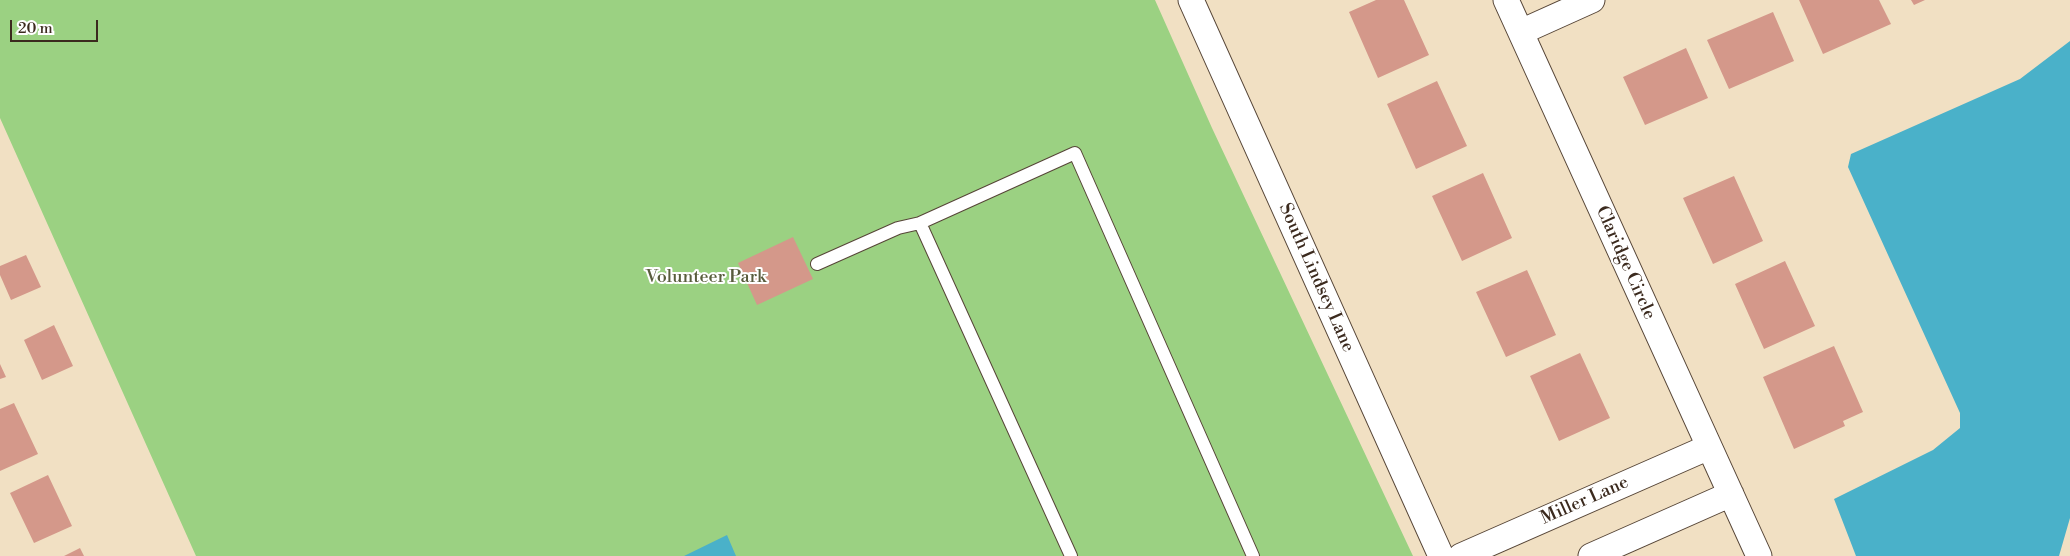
<!DOCTYPE html>
<html>
<head>
<meta charset="utf-8">
<style>
	body { margin:0 }
	#map { position:relative; width:2070px; height:556px; overflow:hidden; background:#f1e0c3; font-family:"Libre Bodoni",serif }
	canvas { display:block }
	.scale { position:absolute; left:10px; top:20px; width:88px; height:22px; box-sizing:border-box; border:2px solid #3b2a1e; border-top:0; padding-left:6px; font-size:15px; line-height:18px; white-space:nowrap; color:#3b2a1e; -webkit-text-stroke:4px #fff; paint-order:stroke }
</style>
</head>
<body>
<div id="map">
<canvas width="2070" height="556"></canvas>
<div class="scale">20 m</div>
</div>
<script>
const ctx = document.querySelector('canvas').getContext('2d');
ctx.lineJoin = 'round';
function fillPath(path, color) { ctx.fillStyle = color; ctx.fill(path, 'evenodd'); }
const shape = rows => new Path2D(rows.map(r => 'M' + r).join(''));
function strokePath(path, color, width, dash) { ctx.strokeStyle = color; ctx.lineWidth = width; ctx.lineCap = dash ? 'butt' : 'round'; ctx.setLineDash(dash || []); ctx.stroke(path); }
function label(font, color, halo, rows, align = 'center') {
  ctx.font = font + ' "Libre Bodoni",serif'; ctx.lineWidth = 4; ctx.setLineDash([]); ctx.textBaseline = 'middle'; ctx.strokeStyle = halo; ctx.fillStyle = color; for (const [text, x, y, turn = 0] of rows) {
    ctx.save(); ctx.translate(x, y); ctx.rotate((+turn || 0) * Math.PI / 180); ctx.textAlign = isNaN(turn) ? turn : align; if (halo) ctx.strokeText(text, 0, 0); ctx.fillText(text, 0, 0); ctx.restore();
  }
}
const green = shape([
	[0,0,1155,0,1212,128,1413,556,196,556,0,118]
]);
const water = shape([
	[2070,41,2070,518,2059,556,1856,556,1834,499,1933,450,1960,428,1960,413,1848,167,1851,154,2020,79],
	[727,535,736,556,684,556]
]);
const building = shape([
	[1376,0,1404,0,1429,55,1378,78,1349,12],
	[1799,0,1879,0,1891,24,1823,54],
	[1911,0,1925,0,1914,5],
	[1773,12,1794,61,1729,89,1707,40],
	[1686,48,1708,98,1645,125,1623,77],
	[1437,81,1467,146,1416,169,1387,104],
	[1483,173,1512,238,1462,261,1432,196],
	[1734,176,1763,241,1713,264,1683,198],
	[793,237,813,279,757,305,738,263],
	[26,255,41,287,11,300,0,275,0,266],
	[1785,261,1815,326,1764,349,1735,284],
	[1527,270,1556,335,1506,357,1476,292],
	[54,325,73,366,42,380,24,340],
	[1834,346,1863,412,1843,421,1845,426,1794,449,1763,377],
	[1580,353,1610,418,1559,441,1530,376],
	[0,364,6,377,0,379],
	[14,403,38,454,0,471,0,409],
	[48,475,72,526,34,543,10,493],
	[80,548,84,556,64,556]
]);
const lane = shape([
	[817,264,898,228,920,223],
	[1071,556,920,223,1075,153,1253,556]
]);
const street = shape([
	[1191,0,1441,556],
	[1506,0,1759,556],
	[1521,32,1592,0],
	[1461,556,1709,447],
	[1591,556,1731,494]
]);
const streetNames = [
	["Claridge Circle",1625,263,66],
	["South Lindsey Lane",1316,278,66],
	["Miller Lane",1585,501,-24]
];
const parkNames = [
	["Volunteer Park",706,278]
];
fillPath(green, '#9bd182');
fillPath(water, '#4ab1c9');
fillPath(building, '#d4988a');
strokePath(lane, '#564537', 14);
strokePath(street, '#564537', 27);
strokePath(lane, '#fff', 12);
strokePath(street, '#fff', 25);
label('18px', '#3b2a1e', '#fff', streetNames);
label('18px', '#585c3c', '#fff', parkNames);
</script>
</body>
</html>
